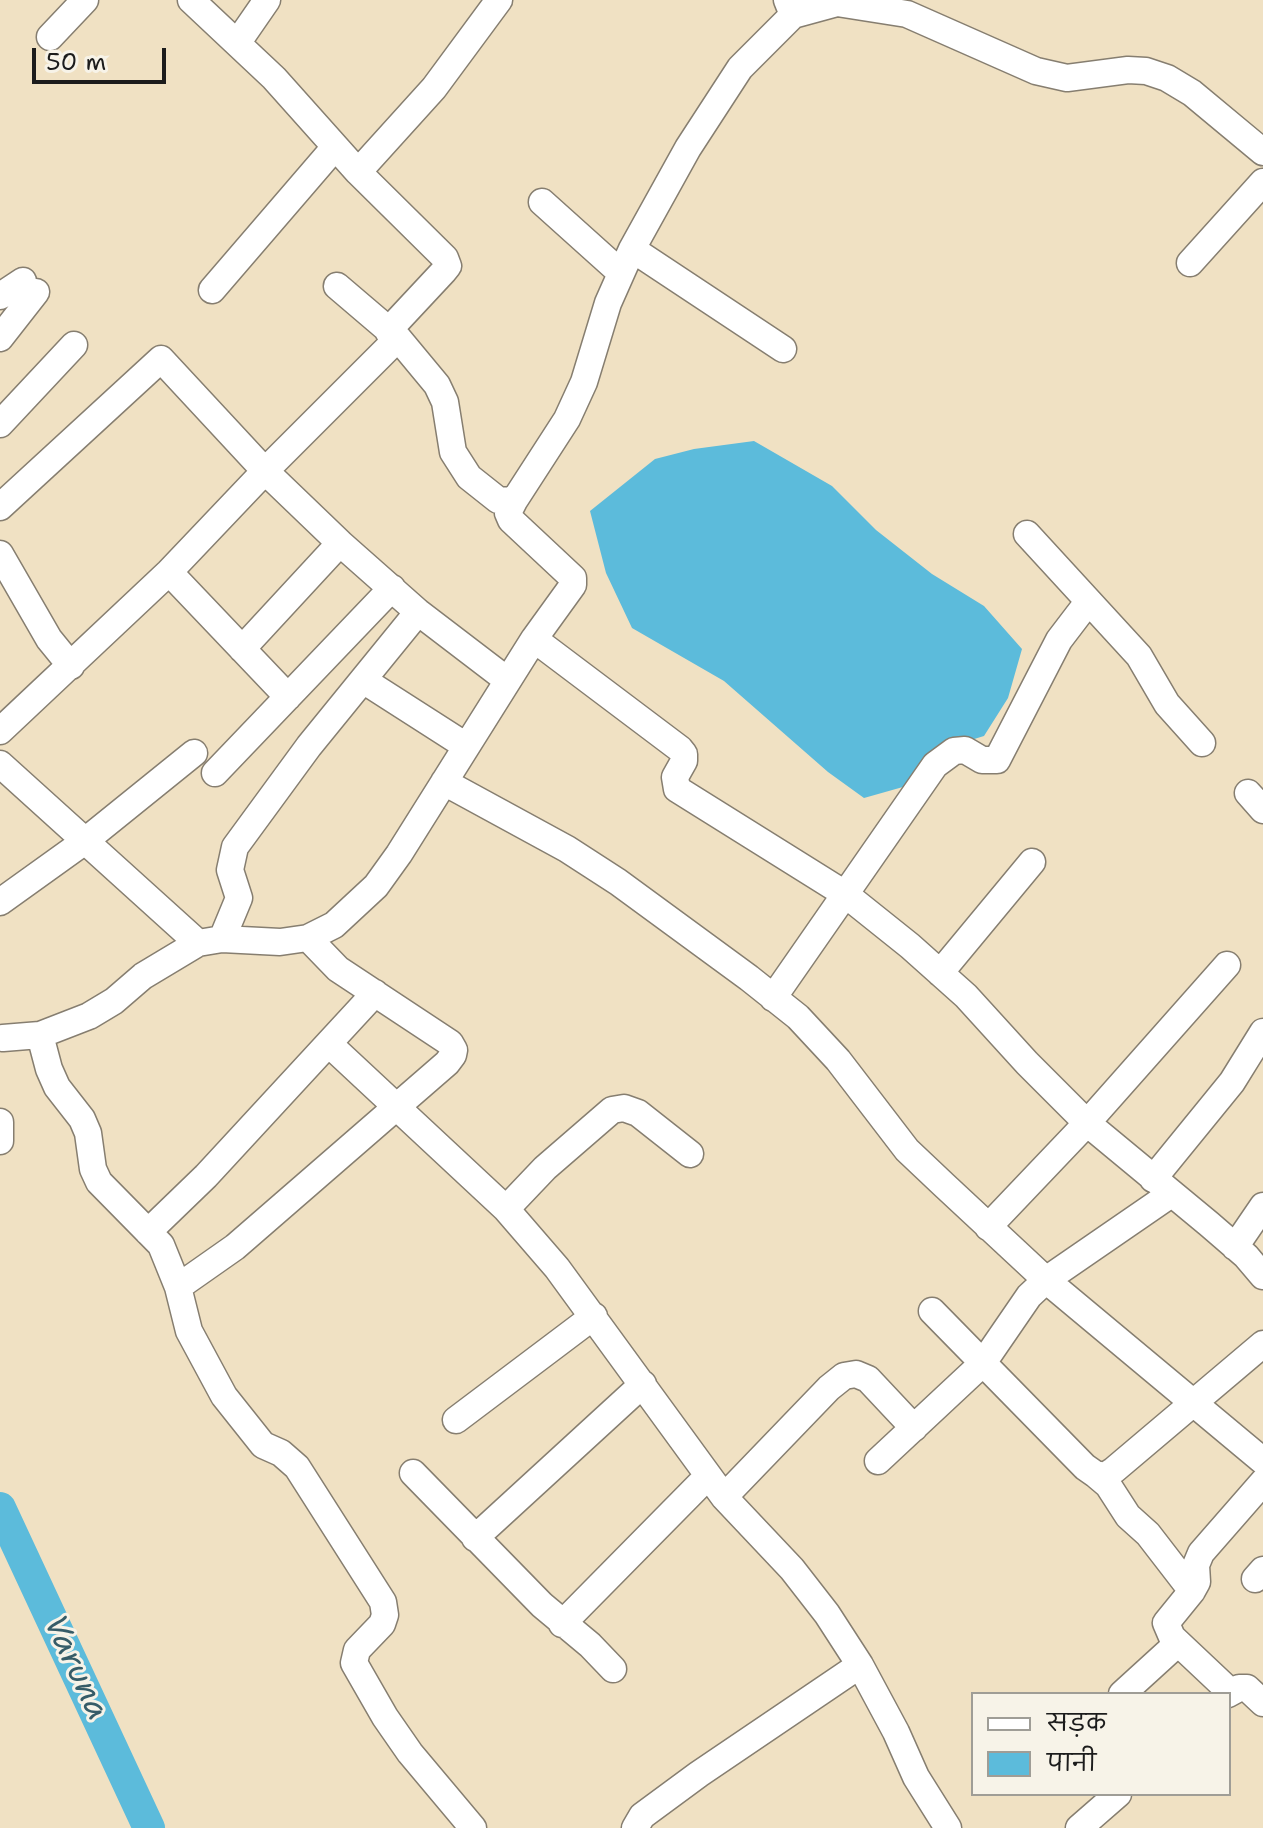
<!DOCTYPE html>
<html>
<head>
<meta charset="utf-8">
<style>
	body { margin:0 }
	#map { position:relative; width:1263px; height:1828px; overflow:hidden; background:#f0e1c3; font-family:"Shantell Sans","Playpen Sans Deva",sans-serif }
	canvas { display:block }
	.legend { position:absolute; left:971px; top:1692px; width:260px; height:104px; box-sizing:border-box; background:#f7f3e8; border:2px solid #9f9d96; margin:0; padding:10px 14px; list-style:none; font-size:24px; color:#1c1c1c }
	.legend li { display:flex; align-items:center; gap:16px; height:40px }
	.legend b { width:40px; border:2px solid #9f9d96 }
	.scale { position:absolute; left:32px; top:48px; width:134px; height:36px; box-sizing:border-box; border:4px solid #1c1c1c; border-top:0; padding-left:10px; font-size:24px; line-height:28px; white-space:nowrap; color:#1c1c1c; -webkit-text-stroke:6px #f7f3e8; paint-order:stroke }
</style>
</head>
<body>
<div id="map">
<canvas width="1263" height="1828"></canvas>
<ul class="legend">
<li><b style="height:10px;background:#fff"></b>सड़क</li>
<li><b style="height:22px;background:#5cbbdb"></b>पानी</li>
</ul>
<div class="scale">50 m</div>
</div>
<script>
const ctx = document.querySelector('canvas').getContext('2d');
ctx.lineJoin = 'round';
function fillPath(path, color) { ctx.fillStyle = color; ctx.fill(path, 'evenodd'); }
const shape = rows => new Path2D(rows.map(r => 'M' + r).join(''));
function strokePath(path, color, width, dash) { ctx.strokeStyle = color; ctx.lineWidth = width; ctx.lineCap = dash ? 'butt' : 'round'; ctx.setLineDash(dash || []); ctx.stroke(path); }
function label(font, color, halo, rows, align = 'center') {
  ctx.font = font + ' "Shantell Sans",sans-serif'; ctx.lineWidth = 6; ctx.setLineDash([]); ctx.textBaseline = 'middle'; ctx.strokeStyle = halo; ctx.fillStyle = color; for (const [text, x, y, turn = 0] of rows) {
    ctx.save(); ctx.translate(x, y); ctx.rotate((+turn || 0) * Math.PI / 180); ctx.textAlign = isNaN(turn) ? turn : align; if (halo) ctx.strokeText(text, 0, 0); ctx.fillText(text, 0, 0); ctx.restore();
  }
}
const water = shape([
	[754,441,832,486,876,530,932,574,984,606,1022,649,1008,698,984,736,948,747,917,783,864,798,828,772,724,681,632,628,606,573,590,511,655,459,694,449]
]);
const river = shape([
	[0,1508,149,1828]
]);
const minor = shape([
	[191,0,274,78,358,172,445,258,448,266,444,271,388,331],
	[787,0,793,15,837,3,907,14,1036,71,1067,78,1128,70,1146,71,1167,78,1192,93,1263,152],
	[50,37,85,0],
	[238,42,267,0],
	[358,172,434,88,499,0],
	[542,202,621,273],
	[632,249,783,349],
	[1190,263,1263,182],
	[337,286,398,338,437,385,445,402,453,452,469,477,498,500,514,501,567,419,584,382,608,303,632,249,688,148,740,68,793,15],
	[212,290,335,147],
	[0,296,23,281],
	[0,338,36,292],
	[0,424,74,345],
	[514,501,508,513,511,520,573,578,573,585,534,639],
	[0,507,161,359,265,471,340,543,418,612,507,680],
	[1027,534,1139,656,1167,704,1202,743],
	[0,554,49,639,71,666],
	[169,572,288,697],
	[242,649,340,543],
	[363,680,466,746],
	[0,731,169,572,265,471,398,338],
	[0,764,198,943],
	[215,773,392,588],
	[444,782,567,849,618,882,749,978,798,1017,838,1060,907,1150,944,1185,1046,1280,1263,1461],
	[1248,793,1263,810],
	[0,902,85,841,194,753],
	[222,939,239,898,230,870,235,847,309,746,418,612],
	[940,973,1032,862],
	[773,998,935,765,954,751,965,750,982,760,997,760,1059,640,1088,602],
	[40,1035,49,1069,57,1087,82,1119,88,1133,93,1169,99,1182,161,1245,178,1287,189,1331,224,1396,263,1445,281,1453,297,1467,383,1602,385,1615,382,1624,357,1650,354,1663,385,1717,410,1753,473,1828],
	[3,1038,40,1035,89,1016,114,1001,143,976,198,943,222,939,280,942,308,938,334,925,376,886,399,854,534,639,680,749,684,754,684,761,675,777,677,789,845,894,910,946,966,996,1027,1063,1087,1123,1209,1224,1246,1256,1263,1276],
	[329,1044,506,1209,557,1268,724,1497,792,1569,827,1614,860,1665,896,1732,916,1777,948,1828],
	[0,1122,0,1141],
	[1153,1179,1232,1082,1263,1032],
	[506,1209,545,1168,612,1110,624,1108,638,1113,690,1154],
	[988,1227,1087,1123,1227,965],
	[148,1232,206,1176,375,993],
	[1235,1247,1263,1206],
	[178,1287,235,1247,447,1063,453,1055,454,1050,450,1043,338,969,308,938],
	[932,1311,1085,1467,1095,1474,1105,1476,1114,1470,1263,1344],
	[456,1420,594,1316],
	[878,1461,983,1363,1029,1296,1046,1280,1171,1194],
	[413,1473,542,1605,590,1645,613,1669],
	[1095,1474,1108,1485,1128,1516,1148,1534,1192,1591],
	[724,1497,829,1388,844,1376,856,1374,868,1379,914,1428],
	[475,1538,643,1384],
	[1255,1579,1263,1570],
	[562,1624,708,1476],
	[1122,1694,1178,1643],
	[1228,1694,1224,1686,1172,1637,1166,1623,1192,1591,1197,1582,1196,1565,1201,1553,1263,1482],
	[1228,1694,1239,1688,1247,1688,1263,1703],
	[635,1828,642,1816,699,1774,860,1665],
	[1079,1828,1118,1794]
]);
const waterNames = [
	["Varuna",75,1668,65]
];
fillPath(water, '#5cbbdb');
strokePath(river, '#5cbbdb', 32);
strokePath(minor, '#867e70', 29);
strokePath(minor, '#fff', 26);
label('italic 32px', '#365c68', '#f7f3e8', waterNames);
</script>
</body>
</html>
